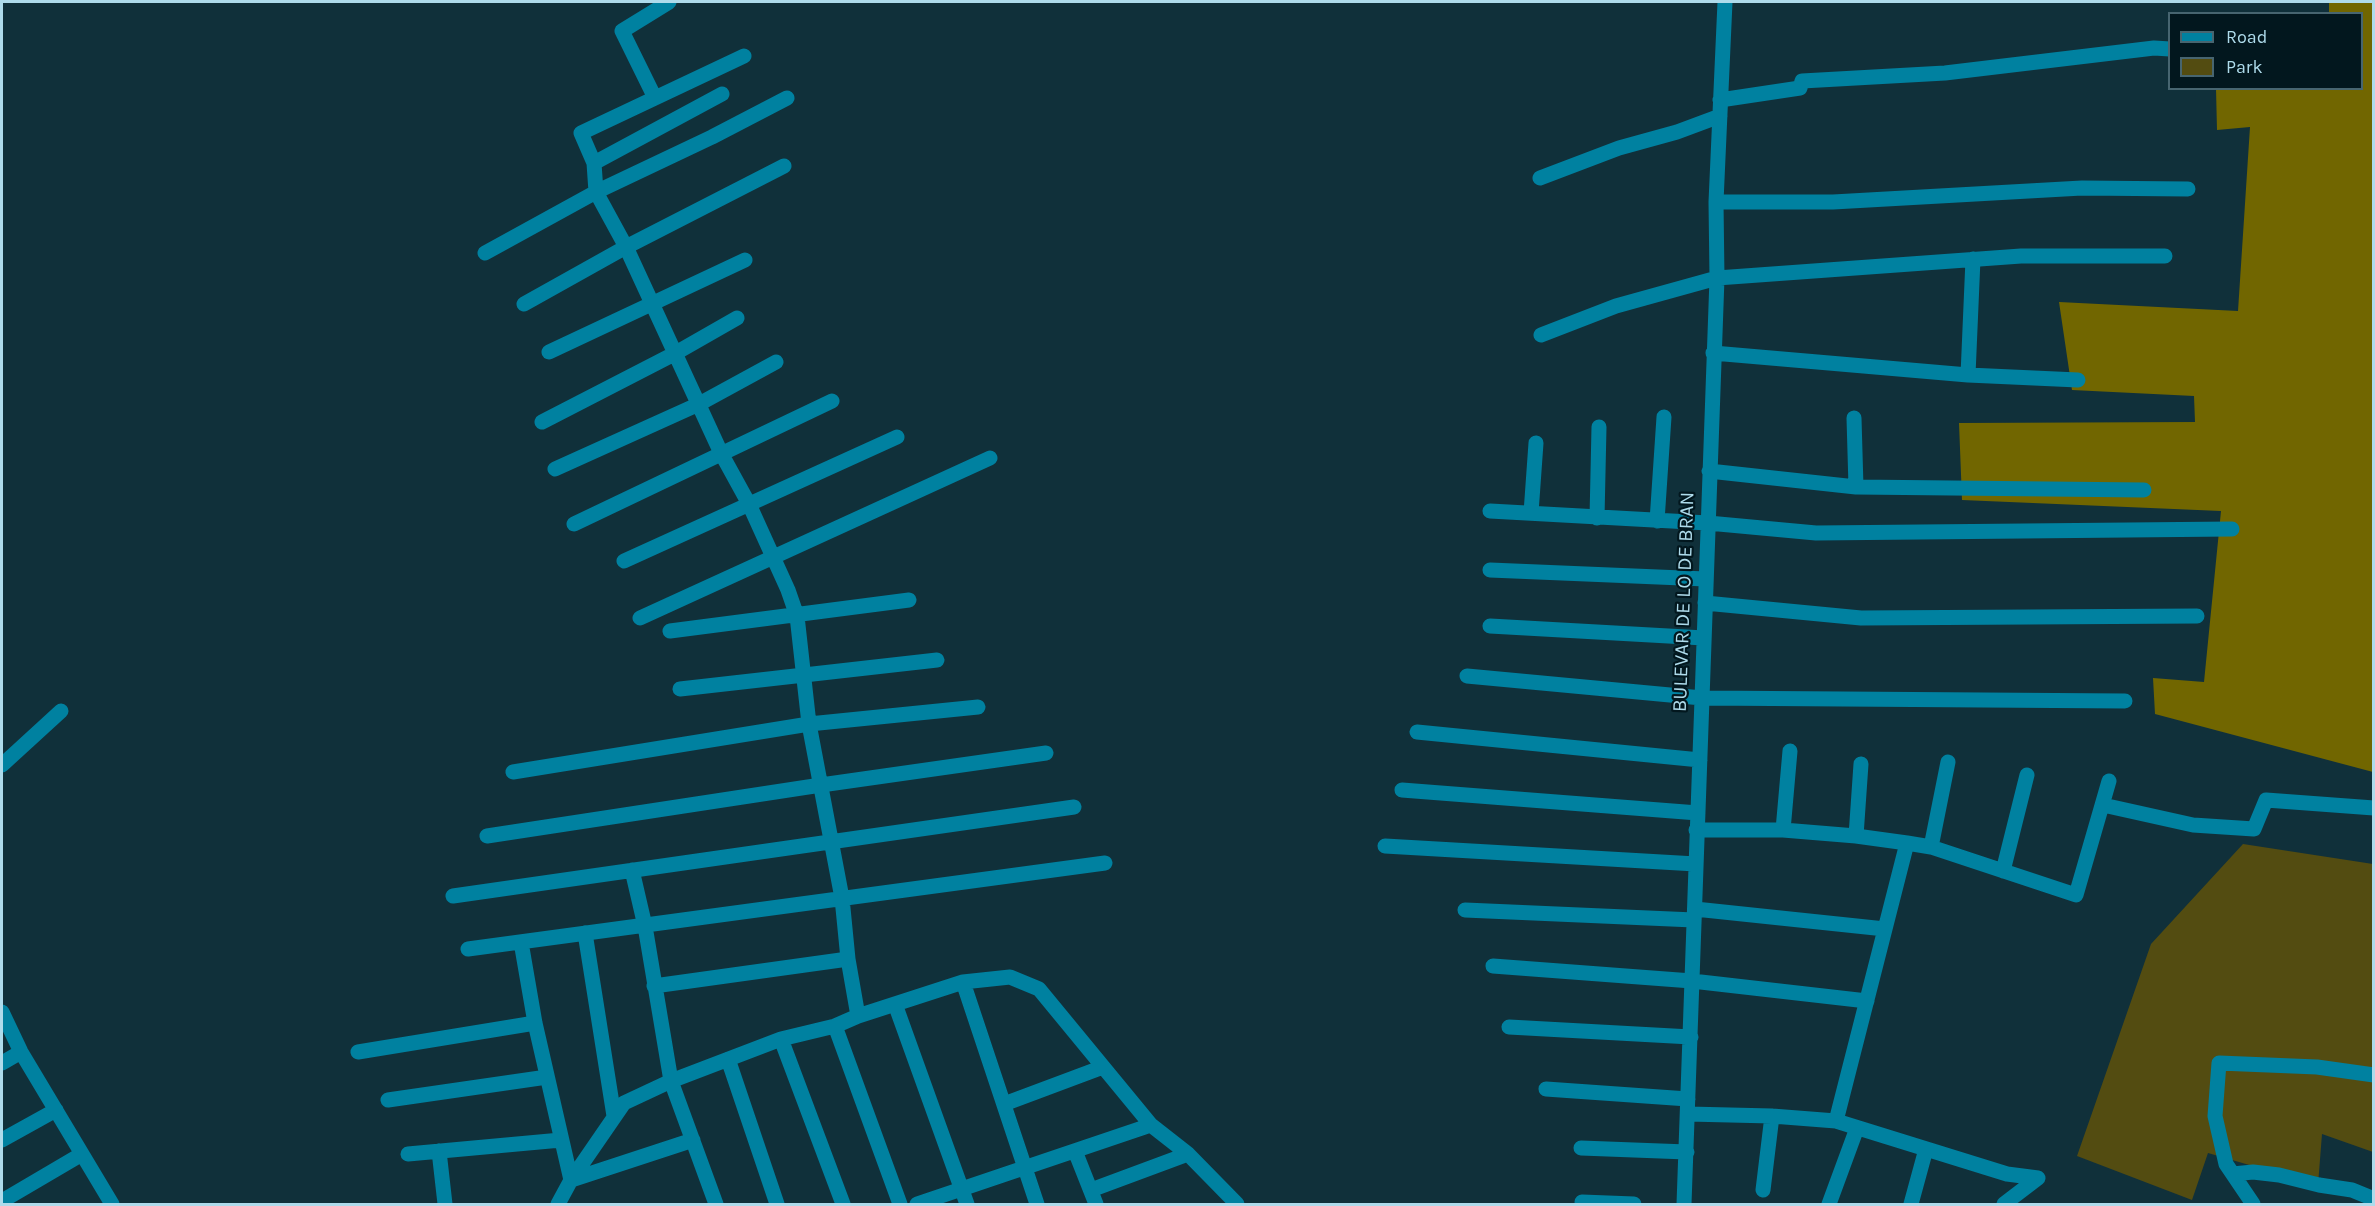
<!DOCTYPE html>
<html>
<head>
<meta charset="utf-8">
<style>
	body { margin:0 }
	#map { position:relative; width:2375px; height:1206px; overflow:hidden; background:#10303a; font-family:Karla,sans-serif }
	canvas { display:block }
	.frame { position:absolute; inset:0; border:3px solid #aedbeb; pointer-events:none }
	.legend { position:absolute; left:2168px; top:12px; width:195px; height:78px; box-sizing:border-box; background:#02171e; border:2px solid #476570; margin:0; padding:8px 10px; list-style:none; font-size:18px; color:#aedbeb }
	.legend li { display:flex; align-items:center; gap:12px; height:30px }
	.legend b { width:30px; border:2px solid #476570 }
</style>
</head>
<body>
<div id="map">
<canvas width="2375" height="1206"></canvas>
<div class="frame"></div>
<ul class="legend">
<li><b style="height:8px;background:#0081a0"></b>Road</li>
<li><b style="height:16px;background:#534c11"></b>Park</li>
</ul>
</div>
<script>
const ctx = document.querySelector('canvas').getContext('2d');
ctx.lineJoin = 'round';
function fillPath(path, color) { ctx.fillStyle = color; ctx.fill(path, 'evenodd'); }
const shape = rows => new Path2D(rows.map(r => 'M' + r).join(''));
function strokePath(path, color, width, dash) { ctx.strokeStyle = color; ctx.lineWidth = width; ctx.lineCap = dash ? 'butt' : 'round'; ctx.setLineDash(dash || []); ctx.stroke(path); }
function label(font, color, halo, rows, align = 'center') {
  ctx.font = font + ' Karla,sans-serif'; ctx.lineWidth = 4.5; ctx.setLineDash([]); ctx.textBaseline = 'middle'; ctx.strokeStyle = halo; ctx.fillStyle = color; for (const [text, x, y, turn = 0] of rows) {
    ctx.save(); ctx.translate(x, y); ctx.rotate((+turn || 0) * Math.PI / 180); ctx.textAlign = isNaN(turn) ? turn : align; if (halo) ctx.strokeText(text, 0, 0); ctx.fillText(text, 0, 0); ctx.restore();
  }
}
const green = shape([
	[2243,844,2373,864,2373,1152,2322,1134,2318,1185,2208,1153,2192,1200,2077,1156,2151,944]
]);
const forest = shape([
	[2329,2,2373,2,2373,772,2155,714,2153,678,2204,682,2221,511,1962,500,1959,423,2195,422,2194,396,2072,390,2059,302,2238,311,2250,127,2217,130,2216,89,2362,88,2362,14,2329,13]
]);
const minor = shape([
	[744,56,581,133,594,163,596,192,626,247,721,453,749,504,788,590,797,616,809,724,842,898,848,959,858,1016],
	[655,98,622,31,669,2],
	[1720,100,1800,88,1802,81,1945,73,2154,48,2170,49],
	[594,163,722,94],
	[1540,178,1619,148,1677,132,1720,116],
	[1716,202,1833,202,2082,188,2188,189],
	[485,253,596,192,712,137,787,98],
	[524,304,626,247,784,166],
	[1541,335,1616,306,1717,278,2021,256,2165,256],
	[549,352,745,260],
	[1713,353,1968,375,2078,380],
	[1968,375,1973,259],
	[1854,418,1856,487],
	[542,422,674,354,737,318],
	[555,469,699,404,776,362],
	[1709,471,1856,487,2144,490],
	[1490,511,1708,523,1816,533,2232,529],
	[1531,513,1536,443],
	[1597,518,1599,427],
	[1657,521,1664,417],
	[574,524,832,401],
	[624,561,897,437],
	[1490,570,1706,579],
	[1705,603,1861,618,2197,616],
	[640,618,990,458],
	[1490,626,1704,638],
	[670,631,909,600],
	[1467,676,1702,698,2125,701],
	[680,689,937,660],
	[1417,732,1700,760],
	[2,765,61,711],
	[513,772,809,724,978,707],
	[1402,790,1698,813],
	[2103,805,2193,825,2254,829,2266,800,2374,808],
	[1696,830,1783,830,1856,836,1907,843,1931,847,2076,895,2109,781],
	[1783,830,1790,751],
	[487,836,821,785,1046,753],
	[1856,836,1861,764],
	[1385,846,1696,864],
	[1931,847,1948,762],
	[632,870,645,926,671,1081,716,1204],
	[2003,871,2027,775],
	[453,896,1074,807],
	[1695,909,1885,929],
	[1465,910,1694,920],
	[585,933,614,1116],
	[521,942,535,1023,571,1180,693,1140],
	[468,949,1105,863],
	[1493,966,1692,981,1867,1001],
	[963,982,1037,1204],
	[654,986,848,959],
	[895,1004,967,1204],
	[2,1012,21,1052,112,1204],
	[835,1026,900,1204],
	[1509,1027,1691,1037],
	[781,1039,843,1204],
	[358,1052,535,1023],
	[728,1059,777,1204],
	[2,1063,21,1052],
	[1546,1089,1688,1099],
	[388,1100,547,1077],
	[1004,1104,1103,1067],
	[1688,1114,1772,1116,1836,1121,2007,1174,2038,1178,2004,1204],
	[1836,1121,1907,843],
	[2,1140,56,1110],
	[1581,1148,1687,1152],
	[439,1151,445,1204],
	[1075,1151,1096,1204],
	[408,1154,561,1140],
	[2233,1174,2253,1172,2279,1175,2319,1185,2352,1190,2374,1199],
	[1091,1190,1188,1154],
	[1763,1190,1772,1116],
	[2,1201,82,1154],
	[1582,1202,1634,1204],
	[558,1204,571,1180,624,1103,671,1081,781,1039,835,1026,858,1016,963,982,1010,977,1039,989,1151,1125,1188,1154,1237,1204],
	[917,1204,1151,1125],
	[1684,1204,1717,278,1716,202,1725,2],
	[1829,1204,1857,1128],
	[1911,1204,1926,1149],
	[2253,1204,2226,1164,2215,1116,2219,1063,2317,1067,2374,1075]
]);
const streetNames = [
	["BULEVAR DE LO DE BRAN",1684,602,-88]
];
fillPath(green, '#534c11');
fillPath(forest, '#716600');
strokePath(minor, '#0081a0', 15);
label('20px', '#aedbeb', '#02171e', streetNames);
</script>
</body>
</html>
